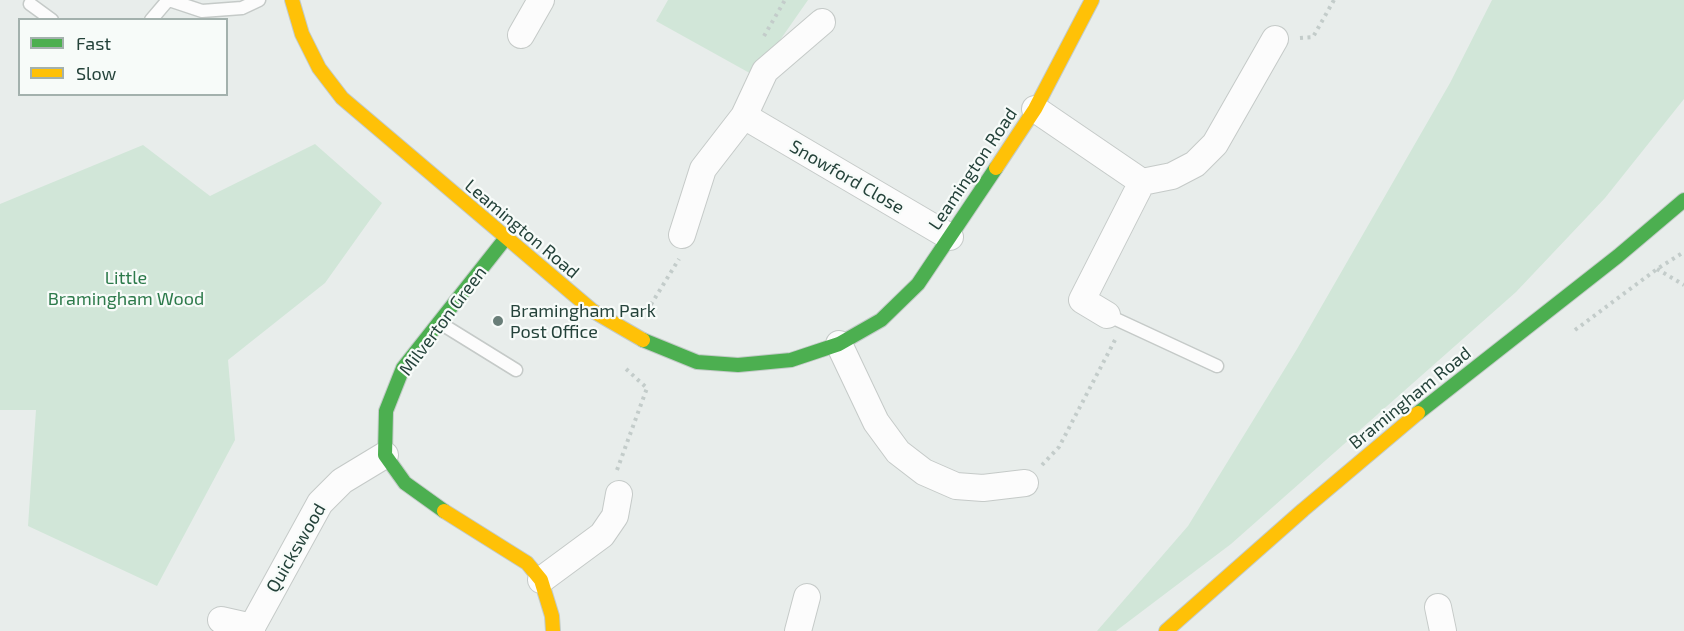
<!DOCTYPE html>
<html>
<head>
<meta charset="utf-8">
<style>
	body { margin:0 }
	#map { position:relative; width:1684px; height:631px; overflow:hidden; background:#e8edeb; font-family:"Exo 2",sans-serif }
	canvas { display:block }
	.legend { position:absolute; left:18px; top:18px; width:210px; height:78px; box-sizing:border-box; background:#f7fbf9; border:2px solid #a3b1ad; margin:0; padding:8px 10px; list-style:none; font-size:18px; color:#24423a }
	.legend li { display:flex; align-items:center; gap:12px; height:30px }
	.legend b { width:30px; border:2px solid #a3b1ad }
</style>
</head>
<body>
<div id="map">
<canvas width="1684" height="631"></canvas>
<ul class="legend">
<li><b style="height:8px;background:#4caf50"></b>Fast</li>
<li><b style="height:8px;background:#ffc107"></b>Slow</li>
</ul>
</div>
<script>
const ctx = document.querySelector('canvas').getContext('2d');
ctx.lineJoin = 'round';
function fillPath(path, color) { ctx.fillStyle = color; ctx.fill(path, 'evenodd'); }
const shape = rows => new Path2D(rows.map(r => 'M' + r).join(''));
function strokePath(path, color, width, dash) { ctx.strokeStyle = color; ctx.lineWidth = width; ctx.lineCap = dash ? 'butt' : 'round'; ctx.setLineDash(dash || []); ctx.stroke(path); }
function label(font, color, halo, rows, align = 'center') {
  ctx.font = font + ' "Exo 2",sans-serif'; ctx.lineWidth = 4.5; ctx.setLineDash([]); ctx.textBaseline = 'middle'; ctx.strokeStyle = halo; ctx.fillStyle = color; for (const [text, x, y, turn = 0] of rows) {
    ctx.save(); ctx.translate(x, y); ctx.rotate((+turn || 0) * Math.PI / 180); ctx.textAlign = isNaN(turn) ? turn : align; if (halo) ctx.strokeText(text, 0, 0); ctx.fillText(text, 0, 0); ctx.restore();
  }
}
const green = shape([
	[668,0,808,0,755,76,656,21],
	[1492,0,1684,0,1684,99,1605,198,1516,292,1231,544,1116,631,1097,631,1188,526,1297,349,1450,83],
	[315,144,382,203,325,283,228,360,235,440,157,586,28,526,36,410,0,410,0,204,143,145,210,196]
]);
const path = shape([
	[764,36,785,0],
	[1300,38,1313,37,1334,0],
	[1657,269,1684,285],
	[647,311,679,259],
	[1575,330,1657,269,1684,252],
	[1042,465,1059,447,1115,340],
	[617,470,647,388,626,369,627,365]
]);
const lane = shape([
	[169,0,202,11,242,8,259,0],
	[30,4,52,20],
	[151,20,168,0],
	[1107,315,1217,366],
	[440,323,516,370]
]);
const street = shape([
	[521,35,541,0],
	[1035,109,1142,182,1172,176,1195,164,1215,144,1275,39],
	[744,116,765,71,822,22],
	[682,235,703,169,744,116,950,237],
	[1107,315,1082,300,1142,182],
	[839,344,876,422,898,452,924,472,956,486,983,488,1025,483],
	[541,580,602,535,615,516,619,494],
	[1438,607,1443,631],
	[221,620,252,627],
	[252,631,252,627,320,503,342,481,385,455],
	[798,631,807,597]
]);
const fast = shape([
	[643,340,697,362,738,365,791,360,839,344,881,320,918,284,996,168],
	[1418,413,1618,256,1684,200],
	[444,511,405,483,385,455,386,411,403,368,505,239]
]);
const slow = shape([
	[292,0,302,34,319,68,342,98,593,311,643,340],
	[996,168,1035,109,1092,0],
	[444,511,527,563,541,580,552,616,553,631],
	[1166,631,1303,510,1418,413]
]);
const markers = [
	[498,321,6,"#697e78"]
];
const streetNames = [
	["Leamington Road",973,169,-56],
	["Snowford Close",847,177,30],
	["Leamington Road",522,229,40],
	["Milverton Green",443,321,-53],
	["Bramingham Road",1410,398,-39],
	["Quickswood",296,548,-60]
];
const parkNames = [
	["Little",126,278],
	["Bramingham Wood",126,299]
];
const poiNames = [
	["Bramingham Park",510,311],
	["Post Office",510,332]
];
fillPath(green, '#d1e6d8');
strokePath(lane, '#c5cac8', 15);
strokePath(street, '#c5cac8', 28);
strokePath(fast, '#c3cbc8', 16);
strokePath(slow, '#c3cbc8', 16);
strokePath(path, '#c3ccca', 4, [3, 4.5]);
strokePath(lane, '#fcfcfc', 12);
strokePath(street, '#fcfcfc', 26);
strokePath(fast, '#4caf50', 14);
strokePath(slow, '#ffc107', 14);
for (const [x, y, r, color] of markers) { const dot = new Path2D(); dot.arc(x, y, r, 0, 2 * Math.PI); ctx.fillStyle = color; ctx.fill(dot); strokePath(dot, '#f7fbf9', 2); }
label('18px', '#24423a', '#f7fbf9', streetNames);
label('18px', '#2d7a4b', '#f7fbf9', parkNames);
label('18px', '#24423a', '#f7fbf9', poiNames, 'left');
</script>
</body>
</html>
